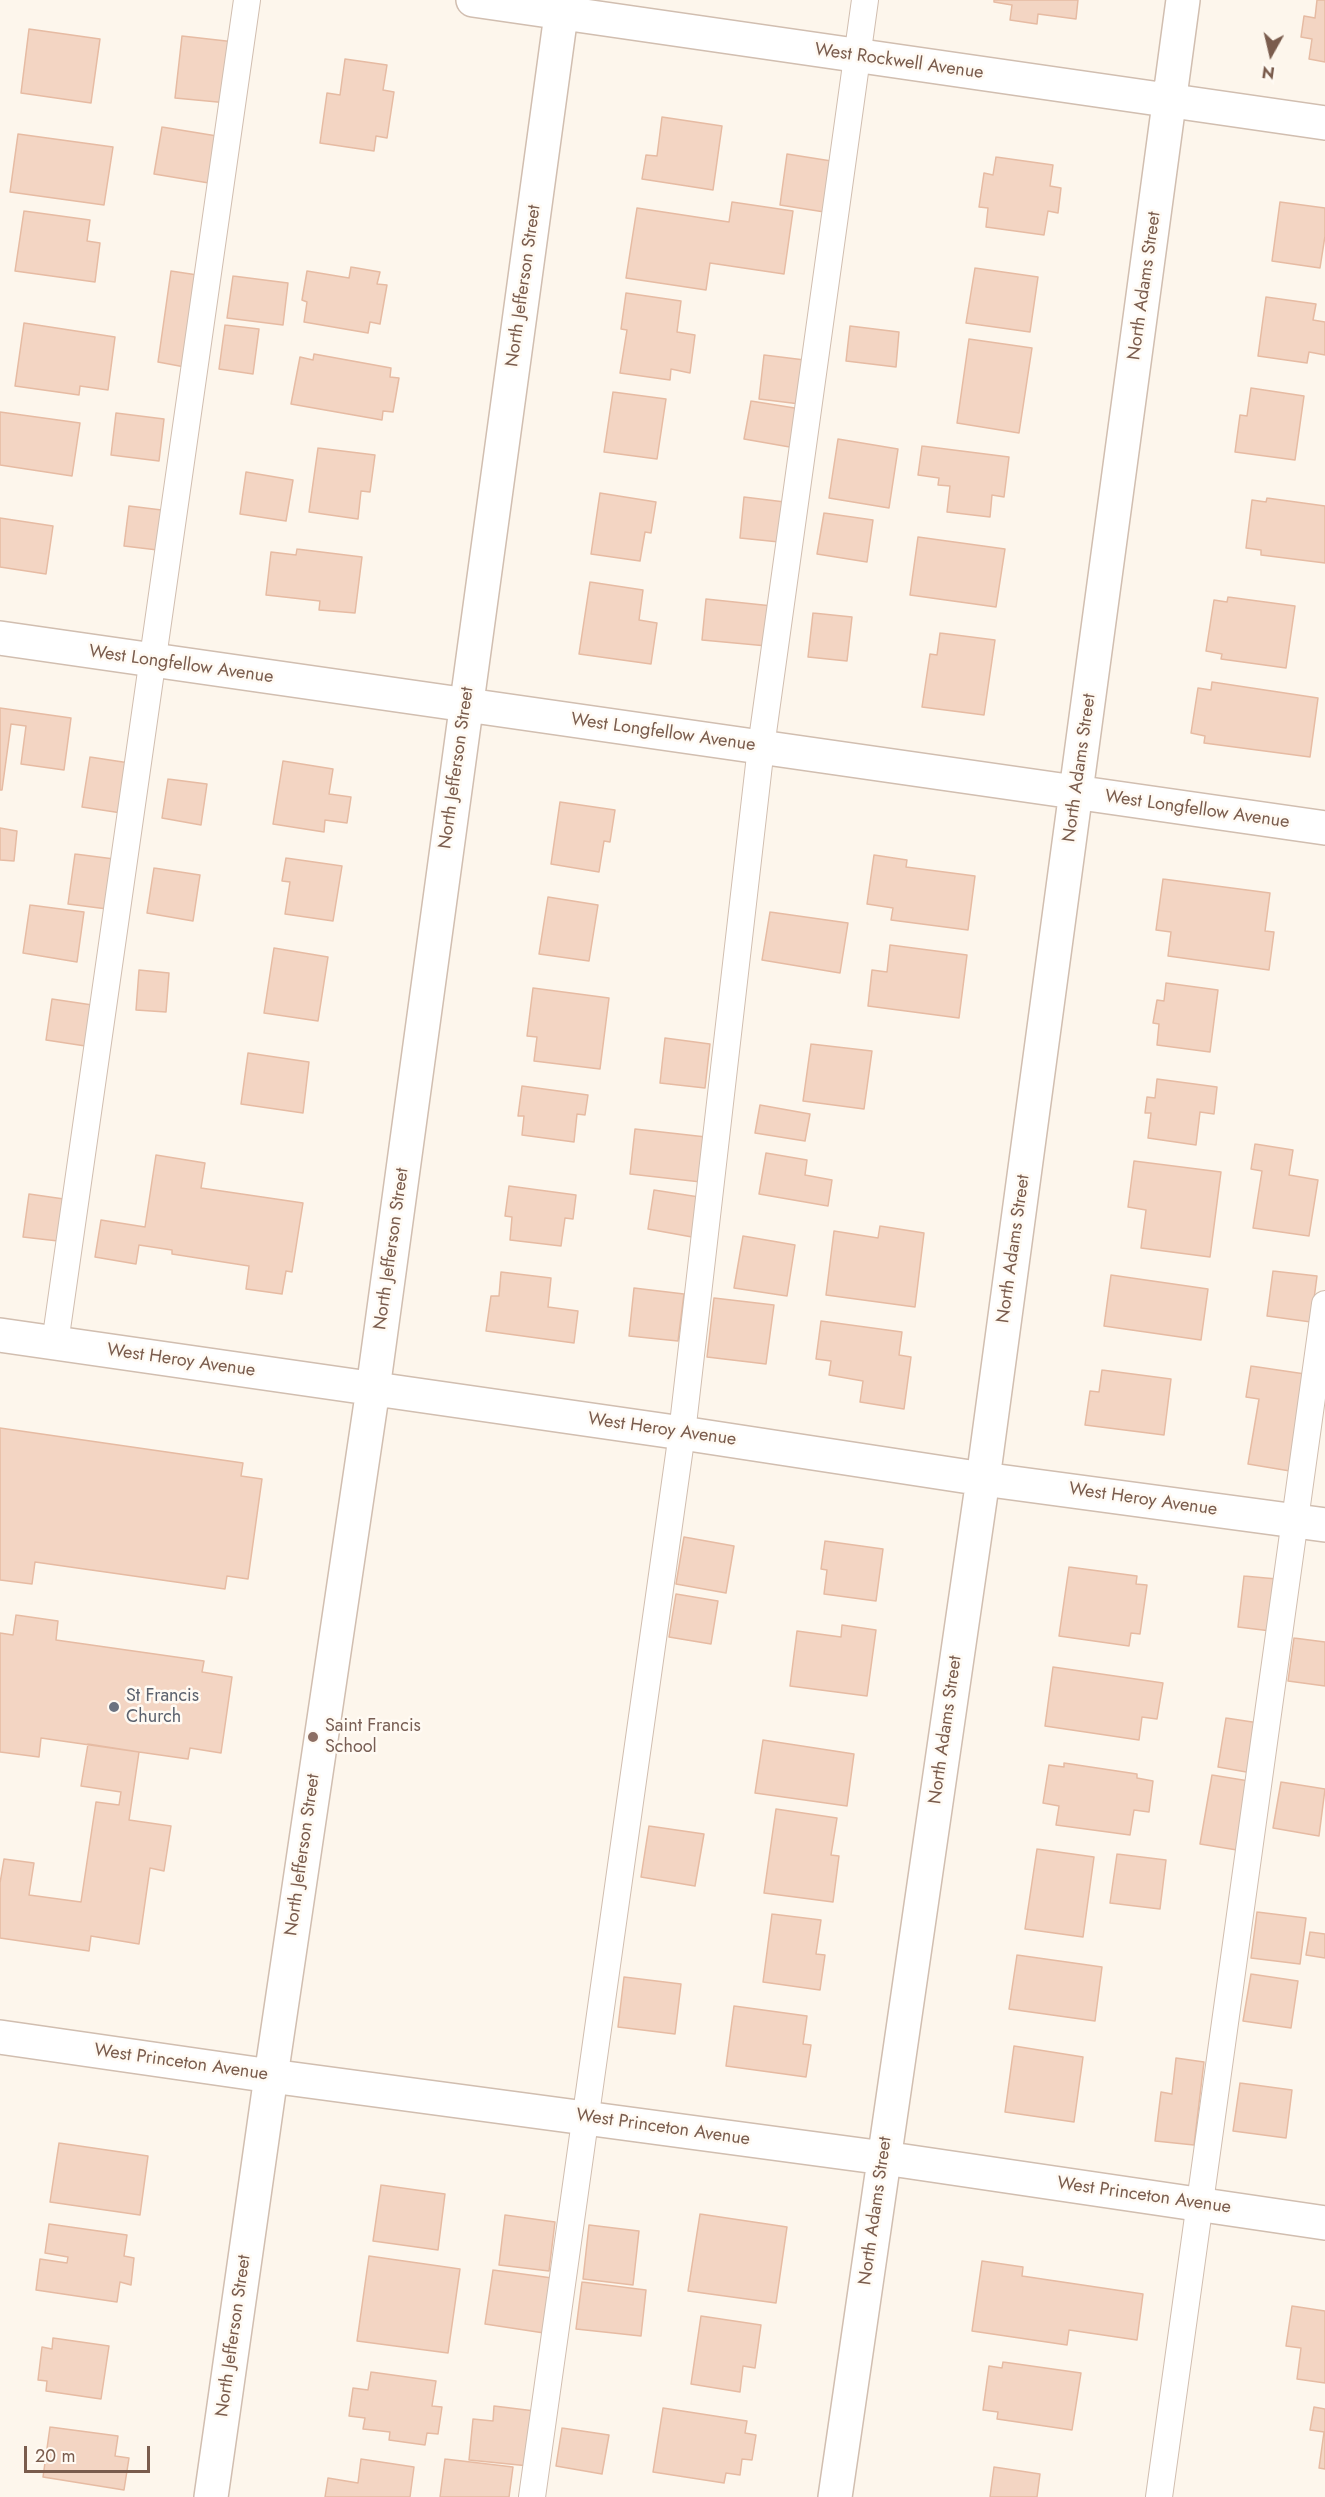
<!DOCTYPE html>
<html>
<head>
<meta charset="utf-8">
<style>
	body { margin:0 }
	#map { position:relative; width:1325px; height:2497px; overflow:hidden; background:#fdf6ec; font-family:Jost,sans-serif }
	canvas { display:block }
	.north { position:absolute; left:1241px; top:24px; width:60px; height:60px; -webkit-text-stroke:4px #fffaf3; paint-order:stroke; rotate:188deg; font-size:16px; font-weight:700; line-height:24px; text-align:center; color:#7a5c4d }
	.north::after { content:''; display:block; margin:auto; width:21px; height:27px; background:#7a5c4d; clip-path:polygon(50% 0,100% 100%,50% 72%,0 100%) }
	.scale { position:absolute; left:24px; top:2446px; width:126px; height:27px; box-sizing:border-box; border:3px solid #7a5c4d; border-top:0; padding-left:8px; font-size:18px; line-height:21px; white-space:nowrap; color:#7a5c4d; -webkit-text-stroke:4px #fffaf3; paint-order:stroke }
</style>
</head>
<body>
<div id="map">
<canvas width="1325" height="2497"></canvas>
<div class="north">N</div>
<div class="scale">20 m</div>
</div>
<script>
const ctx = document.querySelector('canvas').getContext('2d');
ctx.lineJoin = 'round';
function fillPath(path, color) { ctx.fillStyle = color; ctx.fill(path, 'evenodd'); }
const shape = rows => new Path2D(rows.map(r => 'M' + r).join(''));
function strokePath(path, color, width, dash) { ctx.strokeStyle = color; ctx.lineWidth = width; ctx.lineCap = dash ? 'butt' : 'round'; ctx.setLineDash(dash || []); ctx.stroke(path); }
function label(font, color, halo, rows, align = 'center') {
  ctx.font = font + ' Jost,sans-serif'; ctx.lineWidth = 5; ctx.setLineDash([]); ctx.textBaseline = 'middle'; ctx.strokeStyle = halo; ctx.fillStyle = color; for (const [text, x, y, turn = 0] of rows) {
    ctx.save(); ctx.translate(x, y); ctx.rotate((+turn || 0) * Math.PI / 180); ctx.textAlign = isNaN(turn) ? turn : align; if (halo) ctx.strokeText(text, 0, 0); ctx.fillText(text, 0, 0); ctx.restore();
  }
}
const building = shape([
	[994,0,1078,0,1076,19,1038,14,1037,24,1010,20,1012,5,994,2,994,0],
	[1317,0,1325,0,1325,62,1309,59,1312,39,1301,37,1304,16,1315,18,1317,0],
	[29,29,100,39,91,103,21,93,29,29],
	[182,36,235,42,228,103,175,98,182,36],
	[345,59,387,65,383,90,394,92,387,138,376,136,374,151,320,143,327,93,340,95,345,59],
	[662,117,722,126,713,190,642,179,646,155,657,156,662,117],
	[162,127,223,137,215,184,154,174,162,127],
	[18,134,113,147,104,205,10,192,18,134],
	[787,154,844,163,837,214,780,205,787,154],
	[996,157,1053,165,1050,186,1061,188,1058,213,1048,211,1044,235,986,227,988,208,979,207,984,173,993,175,996,157],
	[732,202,793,211,784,274,710,263,706,290,626,278,637,208,729,222,732,202],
	[1280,202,1325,208,1325,236,1320,268,1272,261,1280,202],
	[24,211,90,220,87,241,100,243,95,282,15,271,24,211],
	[351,267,380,272,377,284,387,285,380,324,370,322,368,333,304,322,307,302,302,300,307,271,349,278,351,267],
	[975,268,1038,277,1030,332,966,323,975,268],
	[171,271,204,276,190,368,158,362,171,271],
	[233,276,288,283,283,325,227,318,233,276],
	[626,293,681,301,677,332,695,335,690,373,671,369,670,380,620,373,627,330,621,329,626,293],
	[1266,297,1316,304,1313,320,1325,322,1325,355,1309,352,1307,363,1258,356,1266,297],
	[24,323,115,337,108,390,80,386,79,395,15,386,24,323],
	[225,325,259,329,253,374,219,369,225,325],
	[850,326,899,332,896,367,846,361,850,326],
	[969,339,1032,348,1019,433,957,423,969,339],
	[314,354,391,368,390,377,399,378,393,412,383,411,382,420,291,404,300,357,313,360,314,354],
	[764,355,813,361,808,405,759,399,764,355],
	[1251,388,1304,396,1295,460,1235,452,1240,415,1247,416,1251,388],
	[613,392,666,399,657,459,604,452,613,392],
	[751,401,807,410,801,449,744,439,751,401],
	[0,412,80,423,72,476,0,465,0,412],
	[116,413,164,419,159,461,111,455,116,413],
	[838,439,898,449,889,508,829,498,838,439],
	[922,446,1009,457,1004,497,992,495,990,517,947,512,950,486,938,485,939,478,918,475,922,446],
	[318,448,375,455,370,492,361,491,358,519,309,512,318,448],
	[246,472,293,480,286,521,240,514,246,472],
	[600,493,656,502,651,533,645,532,640,561,591,554,600,493],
	[744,497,793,503,789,543,740,538,744,497],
	[1267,498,1325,506,1325,563,1261,555,1261,550,1246,548,1252,500,1266,502,1267,498],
	[129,506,170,511,166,551,124,546,129,506],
	[824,513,873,520,867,562,817,554,824,513],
	[0,518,53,526,46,574,0,567,0,518],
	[918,537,1005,549,996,607,910,595,918,537],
	[297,549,362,557,355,613,319,610,320,601,266,595,271,552,296,555,297,549],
	[590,582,643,590,639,620,657,623,651,664,579,654,590,582],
	[1228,597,1295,606,1286,668,1221,659,1222,654,1206,651,1214,600,1227,602,1228,597],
	[706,599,782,607,778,647,702,640,706,599],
	[813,613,852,617,847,661,808,657,813,613],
	[940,633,995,640,984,715,922,707,930,654,937,655,940,633],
	[1212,682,1318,698,1310,757,1204,743,1205,736,1191,733,1198,688,1211,690,1212,682],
	[0,708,71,718,64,770,21,764,26,726,11,724,2,790,0,790,0,708],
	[90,757,136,764,128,814,82,807,90,757],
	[283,761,333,769,329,794,351,797,347,823,325,820,324,832,273,824,283,761],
	[168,779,207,784,201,825,162,818,168,779],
	[560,802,615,810,610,842,604,841,599,872,551,864,560,802],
	[0,828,17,831,14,861,0,860,0,828],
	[75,854,122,860,115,910,68,904,75,854],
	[874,855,907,860,906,867,975,876,968,930,891,920,893,908,867,904,874,855],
	[286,858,342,866,333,921,285,914,290,882,282,881,286,858],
	[154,868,200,875,193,921,147,913,154,868],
	[1163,879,1270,893,1265,931,1274,932,1269,970,1168,956,1171,932,1156,930,1163,879],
	[548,897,598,905,589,961,539,954,548,897],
	[30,905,84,912,77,962,23,953,30,905],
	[770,912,848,923,840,973,762,960,770,912],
	[890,945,967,955,959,1018,868,1006,872,970,887,972,890,945],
	[274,948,328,957,318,1021,264,1013,274,948],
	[139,970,169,973,166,1012,136,1010,139,970],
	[1166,983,1218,990,1210,1052,1157,1045,1159,1024,1153,1023,1157,1000,1164,1001,1166,983],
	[533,988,609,998,600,1069,534,1061,537,1037,527,1036,533,988],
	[52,999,99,1006,92,1047,46,1040,52,999],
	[665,1038,710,1044,705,1088,660,1083,665,1038],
	[811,1044,872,1051,864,1109,803,1101,811,1044],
	[248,1053,309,1062,303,1113,241,1104,248,1053],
	[1157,1079,1217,1087,1214,1114,1200,1112,1196,1145,1148,1138,1151,1113,1145,1113,1147,1097,1155,1098,1157,1079],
	[522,1086,588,1095,585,1115,577,1114,574,1142,522,1135,524,1116,518,1116,522,1086],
	[760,1105,810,1114,805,1141,755,1133,760,1105],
	[635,1129,706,1137,701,1182,630,1174,635,1129],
	[1255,1144,1293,1150,1289,1175,1318,1180,1309,1236,1253,1228,1262,1171,1251,1169,1255,1144],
	[766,1153,807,1160,805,1175,832,1180,828,1206,759,1194,766,1153],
	[156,1155,205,1163,201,1188,303,1203,292,1272,286,1271,282,1294,246,1289,249,1266,172,1254,172,1250,139,1245,136,1264,95,1257,101,1220,145,1227,156,1155],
	[1134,1161,1221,1172,1210,1257,1141,1248,1146,1210,1128,1207,1134,1161],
	[509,1186,576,1195,573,1219,565,1218,561,1246,510,1240,512,1217,505,1216,509,1186],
	[654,1190,699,1197,692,1237,648,1229,654,1190],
	[29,1194,64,1199,58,1241,23,1237,29,1194],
	[880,1226,924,1233,915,1307,826,1295,834,1231,878,1238,880,1226],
	[743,1236,795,1245,787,1296,734,1288,743,1236],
	[1273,1271,1317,1276,1311,1322,1267,1316,1273,1271],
	[501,1272,551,1278,548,1307,578,1311,574,1343,486,1331,491,1296,499,1296,501,1272],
	[1111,1275,1208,1289,1201,1340,1104,1326,1111,1275],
	[634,1288,684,1294,678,1341,629,1336,634,1288],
	[714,1298,774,1305,766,1364,707,1357,714,1298],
	[821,1321,902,1332,899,1355,911,1357,904,1409,860,1402,863,1381,829,1375,831,1361,816,1359,821,1321],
	[1251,1366,1305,1374,1290,1471,1248,1464,1259,1399,1246,1397,1251,1366],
	[1102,1370,1171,1379,1164,1435,1085,1425,1090,1391,1099,1392,1102,1370],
	[0,1428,243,1463,241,1476,262,1479,248,1579,227,1576,225,1589,35,1562,32,1584,0,1580,0,1428],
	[684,1537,734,1546,726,1593,676,1584,684,1537],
	[825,1541,883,1549,876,1601,824,1594,827,1570,821,1569,825,1541],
	[1069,1567,1137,1576,1136,1584,1147,1585,1140,1634,1131,1633,1129,1646,1059,1636,1069,1567],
	[1244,1576,1277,1579,1271,1631,1238,1627,1244,1576],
	[676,1594,718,1601,711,1644,669,1637,676,1594],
	[16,1615,58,1621,56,1640,204,1661,202,1672,232,1677,221,1753,190,1748,188,1759,41,1738,39,1757,0,1752,0,1633,13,1635,16,1615],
	[842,1625,876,1630,867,1696,790,1686,797,1631,841,1637,842,1625],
	[1294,1638,1325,1642,1325,1686,1288,1681,1294,1638],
	[1053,1667,1163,1683,1157,1719,1142,1717,1139,1740,1045,1726,1053,1667],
	[1226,1718,1259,1723,1252,1773,1218,1767,1226,1718],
	[763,1740,854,1754,847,1806,755,1793,763,1740],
	[88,1744,139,1752,129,1820,171,1826,164,1871,150,1868,139,1944,91,1936,89,1951,0,1938,0,1883,4,1859,34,1863,29,1895,81,1902,96,1802,119,1805,121,1792,81,1786,88,1744],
	[1064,1763,1137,1774,1137,1778,1153,1781,1149,1812,1134,1810,1130,1835,1056,1825,1059,1806,1043,1803,1049,1765,1064,1767,1064,1763],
	[1212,1775,1249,1781,1237,1850,1200,1844,1212,1775],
	[1281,1782,1325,1789,1319,1836,1273,1828,1281,1782],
	[776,1809,837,1818,831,1855,839,1856,833,1902,764,1893,776,1809],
	[649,1826,704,1834,695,1886,641,1877,649,1826],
	[1037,1849,1094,1857,1083,1937,1025,1929,1037,1849],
	[1117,1854,1166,1860,1160,1909,1110,1903,1117,1854],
	[1257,1912,1306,1918,1300,1964,1251,1958,1257,1912],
	[772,1914,821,1920,816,1954,825,1955,820,1990,763,1982,772,1914],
	[1310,1932,1325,1934,1325,1958,1306,1955,1310,1932],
	[1017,1955,1102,1967,1095,2021,1009,2009,1017,1955],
	[1251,1974,1298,1981,1291,2028,1243,2021,1251,1974],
	[624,1977,681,1984,675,2034,618,2027,624,1977],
	[734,2006,807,2016,803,2044,811,2045,806,2077,726,2066,734,2006],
	[1014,2046,1083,2057,1074,2122,1005,2112,1014,2046],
	[1176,2058,1204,2062,1194,2145,1155,2141,1161,2092,1172,2094,1176,2058],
	[1240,2083,1292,2090,1286,2138,1233,2131,1240,2083],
	[59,2143,148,2156,140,2215,50,2202,59,2143],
	[381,2185,445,2194,438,2250,373,2241,381,2185],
	[700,2214,787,2227,776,2303,688,2291,700,2214],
	[505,2215,555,2222,549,2271,499,2265,505,2215],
	[49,2224,127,2235,124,2256,134,2258,131,2285,120,2282,117,2302,36,2290,40,2259,67,2263,68,2257,45,2253,49,2224],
	[589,2225,639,2231,633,2285,583,2279,589,2225],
	[369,2256,460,2269,448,2353,357,2341,369,2256],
	[982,2261,1023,2267,1022,2276,1143,2294,1137,2340,1069,2330,1067,2345,972,2331,982,2261],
	[493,2270,552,2278,544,2333,485,2324,493,2270],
	[582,2282,646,2290,641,2336,576,2329,582,2282],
	[1292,2306,1325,2311,1325,2383,1297,2379,1301,2348,1286,2346,1292,2306],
	[701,2316,761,2325,755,2368,743,2366,740,2392,691,2384,701,2316],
	[53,2338,109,2346,101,2399,46,2391,47,2381,38,2380,42,2347,52,2349,53,2338],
	[1003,2362,1081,2373,1072,2430,997,2419,998,2412,983,2410,989,2366,1002,2368,1003,2362],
	[371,2372,436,2381,432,2406,442,2407,438,2434,427,2433,425,2445,389,2440,390,2432,363,2429,365,2418,349,2416,353,2388,368,2390,371,2372],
	[494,2406,535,2411,529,2466,469,2460,473,2419,493,2421,494,2406],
	[1314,2407,1325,2409,1325,2469,1319,2468,1324,2432,1310,2430,1314,2407],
	[663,2408,747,2421,745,2433,756,2435,752,2460,742,2459,740,2475,726,2473,724,2483,653,2472,663,2408],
	[50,2427,118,2436,115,2456,129,2458,124,2490,43,2477,50,2427],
	[562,2428,609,2435,602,2474,556,2466,562,2428],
	[361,2459,414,2467,410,2497,325,2497,328,2478,358,2483,361,2459],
	[445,2459,513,2467,509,2497,440,2497,445,2459],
	[994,2467,1040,2474,1037,2497,990,2497,994,2467]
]);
const lane = shape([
	[55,1343,247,0],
	[532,2497,682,1433,761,747,865,0],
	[1159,2497,1325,1304]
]);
const street = shape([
	[473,0,1325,123],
	[0,638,1325,828],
	[0,1335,682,1433,983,1479,1325,1525],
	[0,2037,271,2076,884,2158,1325,2223],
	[211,2497,271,2076,373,1389,563,0],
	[835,2497,983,1479,1183,0]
]);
const markers = [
	[114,1707,6,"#6b7280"],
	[313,1737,6,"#8d6e63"]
];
const streetNames = [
	["West Rockwell Avenue",899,62,8],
	["North Jefferson Street",524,286,-82],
	["North Adams Street",1145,286,-82],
	["West Longfellow Avenue",181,665,8],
	["West Longfellow Avenue",663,733,8],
	["North Jefferson Street",457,768,-82],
	["North Adams Street",1080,768,-82],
	["West Longfellow Avenue",1197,810,8],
	["North Jefferson Street",392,1249,-82],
	["North Adams Street",1014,1249,-82],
	["West Heroy Avenue",181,1361,8],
	["West Heroy Avenue",662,1430,8],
	["West Heroy Avenue",1143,1500,8],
	["North Adams Street",946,1730,-82],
	["North Jefferson Street",303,1855,-82],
	["West Princeton Avenue",181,2063,8],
	["West Princeton Avenue",663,2128,8],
	["West Princeton Avenue",1144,2196,8],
	["North Adams Street",876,2211,-82],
	["North Jefferson Street",234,2336,-82]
];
const worshipNames = [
	["St Francis",126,1697],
	["Church",126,1718]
];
const educationNames = [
	["Saint Francis",325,1727],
	["School",325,1748]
];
fillPath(building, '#f3d5c3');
strokePath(building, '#e6bba3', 1.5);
strokePath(lane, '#d1beb0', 28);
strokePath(street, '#d1beb0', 36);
strokePath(lane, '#fff', 26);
strokePath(street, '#fff', 33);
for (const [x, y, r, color] of markers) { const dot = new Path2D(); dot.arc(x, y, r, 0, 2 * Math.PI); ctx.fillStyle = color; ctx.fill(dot); strokePath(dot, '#fffaf3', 2); }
label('18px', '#7a5c4d', '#fffaf3', streetNames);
label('18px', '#5b616d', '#fffaf3', worshipNames, 'left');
label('18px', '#785e54', '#fffaf3', educationNames, 'left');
</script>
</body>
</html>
